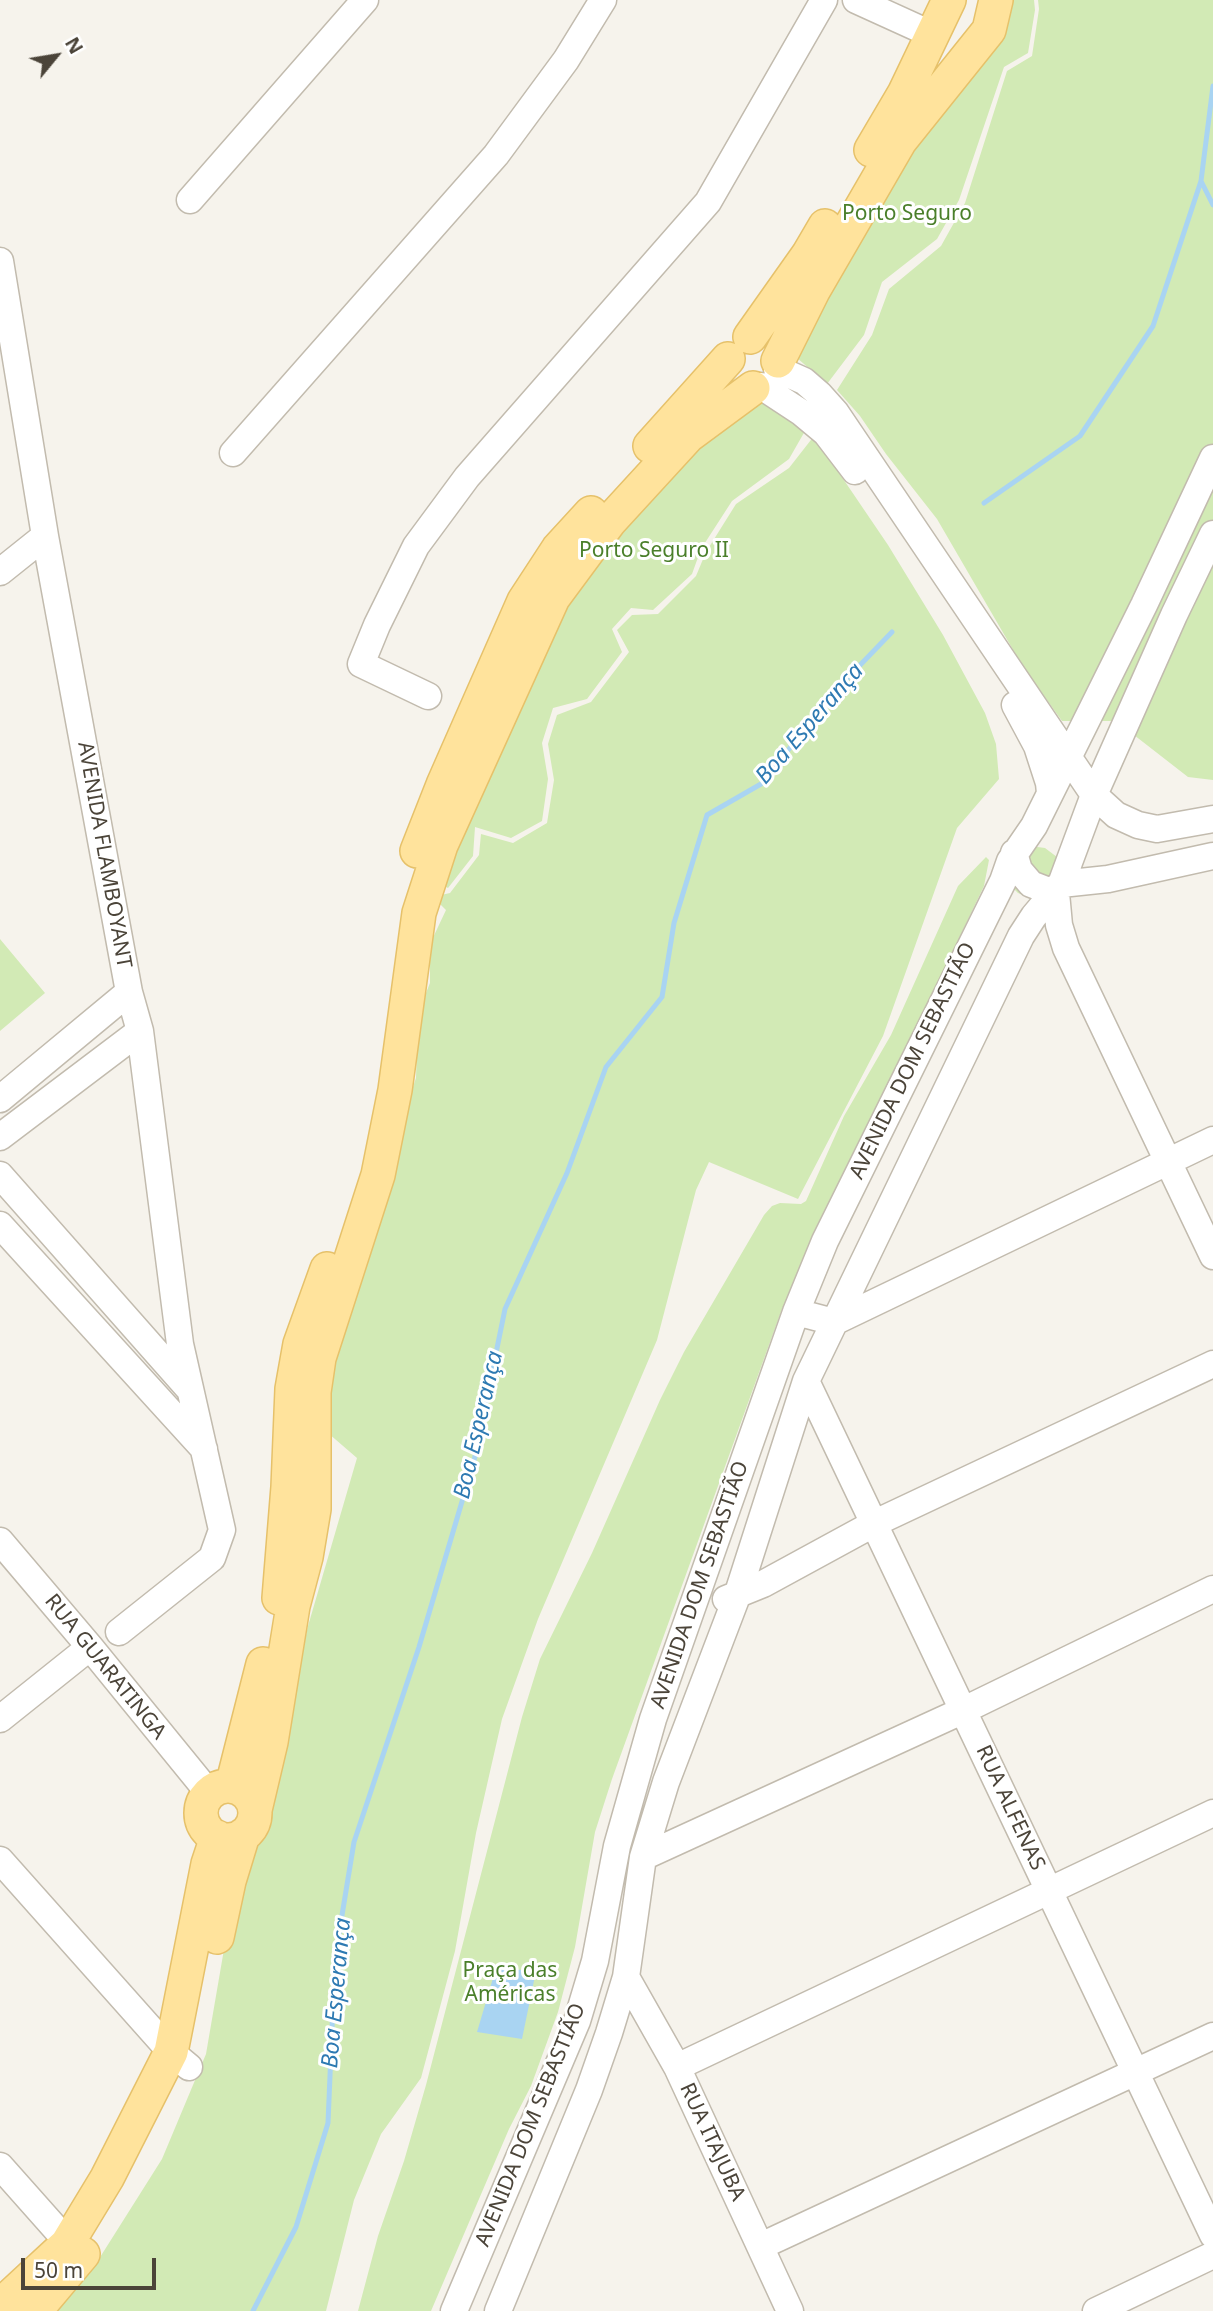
<!DOCTYPE html>
<html>
<head>
<meta charset="utf-8">
<style>
	body { margin:0 }
	#map { position:relative; width:1213px; height:2311px; overflow:hidden; background:#f6f3ec; font-family:"Noto Sans",sans-serif }
	canvas { display:block }
	.north { position:absolute; left:21px; top:21px; width:70px; height:70px; -webkit-text-stroke:5px #fff; paint-order:stroke; rotate:60deg; font-size:19px; font-weight:700; line-height:28px; text-align:center; color:#4b4439 }
	.north::after { content:''; display:block; margin:auto; width:24px; height:32px; background:#4b4439; clip-path:polygon(50% 0,100% 100%,50% 72%,0 100%) }
	.scale { position:absolute; left:21px; top:2258px; width:135px; height:32px; box-sizing:border-box; border:4px solid #4b4439; border-top:0; padding-left:9px; font-size:21px; line-height:24px; white-space:nowrap; color:#4b4439; -webkit-text-stroke:5px #fff; paint-order:stroke }
</style>
</head>
<body>
<div id="map">
<canvas width="1213" height="2311"></canvas>
<div class="north">N</div>
<div class="scale">50 m</div>
</div>
<script>
const ctx = document.querySelector('canvas').getContext('2d');
ctx.lineJoin = 'round';
function fillPath(path, color) { ctx.fillStyle = color; ctx.fill(path, 'evenodd'); }
const shape = rows => new Path2D(rows.map(r => 'M' + r).join(''));
function strokePath(path, color, width, dash) { ctx.strokeStyle = color; ctx.lineWidth = width; ctx.lineCap = dash ? 'butt' : 'round'; ctx.setLineDash(dash || []); ctx.stroke(path); }
function label(font, color, halo, rows, align = 'center') {
  ctx.font = font + ' "Noto Sans",sans-serif'; ctx.lineWidth = 6; ctx.setLineDash([]); ctx.textBaseline = 'middle'; ctx.strokeStyle = halo; ctx.fillStyle = color; for (const [text, x, y, turn = 0] of rows) {
    ctx.save(); ctx.translate(x, y); ctx.rotate((+turn || 0) * Math.PI / 180); ctx.textAlign = isNaN(turn) ? turn : align; if (halo) ctx.strokeText(text, 0, 0); ctx.fillText(text, 0, 0); ctx.restore();
  }
}
const green = shape([
	[999,0,1034,0,1035,10,1028,53,1004,67,959,200,937,239,882,282,864,335,827,384,789,351],
	[1038,0,1213,0,1213,780,1188,777,1116,721,1062,721,1023,667,937,519,886,454,860,416,837,390,872,335,889,289,941,246,965,203,1007,71,1032,56,1039,9],
	[764,396,809,424,789,459,732,501,701,549,692,574,653,610,631,608,612,629,622,652,587,699,553,708,542,743,548,779,542,821,511,838,475,827,473,856,448,888,438,883,558,601,690,441],
	[814,436,888,545,943,635,985,713,996,744,999,779,957,828,883,1036,798,1199,709,1162,696,1190,657,1340,538,1619,502,1719,476,1833,455,1951,421,2078,381,2134,354,2200,326,2311,52,2311,97,2262,162,2159,206,2054,228,1926,253,1854,270,1766,286,1730,308,1626,357,1458,328,1433,328,1377,402,1119,416,1078,418,1013,430,983,430,944,446,910,436,900,441,895,450,893,479,855,481,834,513,843,547,823,554,780,548,744,557,715,591,702,629,652,617,630,632,615,658,614,696,576,706,552,736,504,789,468],
	[1030,846,1045,848,1057,857,1060,864,1032,899,1018,893,1013,888],
	[986,857,989,860,984,886,782,1309,612,1779,595,1832,575,1947,558,2012,531,2086,509,2129,431,2311,358,2311,378,2236,404,2161,426,2085,522,1717,540,1659,592,1553,660,1400,684,1352,764,1215,772,1206,780,1203,801,1204,806,1201,844,1116,891,1035,958,886],
	[0,939,45,993,0,1031]
]);
const water = shape([
	[496,1968,536,1971,522,2039,477,2032]
]);
const stream = shape([
	[1201,181,1213,205],
	[984,503,1080,436,1153,326,1201,181,1213,86],
	[253,2311,296,2227,328,2123,335,1958,354,1842,419,1647,474,1461,505,1309,567,1173,606,1067,662,997,674,923,707,815,761,784,837,689,892,632]
]);
const minor = shape([
	[856,0,933,35],
	[190,200,365,0],
	[0,261,45,536,129,992,140,1031,180,1344,222,1530,212,1558,119,1632],
	[777,369,804,381,819,394,836,413,1094,795,1116,815,1138,825,1157,829,1213,819],
	[761,386,802,413,826,433,855,471],
	[233,453,496,155,566,60,603,0],
	[0,572,45,536],
	[428,696,361,664,377,625,416,546,467,477,708,202,824,0],
	[1015,705,1037,746,1049,783,1050,793],
	[1014,853,1019,870,1031,884,1049,891,1060,886],
	[1061,884,1108,879,1213,856],
	[1056,893,1059,925,1066,948,1213,1256],
	[0,1099,129,992],
	[0,1137,140,1031],
	[0,1175,189,1389],
	[0,1225,204,1449],
	[796,1312,834,1322,1213,1140],
	[806,1381,1213,2235],
	[0,1541,90,1647,209,1793],
	[726,1599,763,1584,875,1523,1213,1364],
	[0,1719,90,1647],
	[643,1857,964,1710,1213,1589],
	[0,1860,171,2052,189,2067],
	[626,1977,677,2067,790,2311],
	[677,2067,1213,1813],
	[0,2166,80,2256],
	[761,2246,1213,2036],
	[454,2311,577,2021,595,1961,617,1846,653,1719,796,1312,825,1241,1003,881,1010,861,1034,826,1144,605,1213,458],
	[498,2311,589,2090,609,2033,626,1977,643,1857,666,1782,737,1596,806,1381,1021,936,1034,916,1061,884,1094,795,1174,615,1213,534],
	[1096,2311,1213,2255]
]);
const major = shape([
	[871,150,904,94,949,0],
	[750,337,808,255,825,226],
	[778,361,813,291,900,141,989,30,996,0],
	[650,446,728,359],
	[417,851,443,785,524,601,558,549,591,513],
	[279,1598,288,1487,292,1389,300,1344,327,1269],
	[232,1786,263,1664],
	'201 1813a27 27 0 1 1 54 0a27 27 0 1 1-54 0Z',
	[255,1810,271,1742,293,1606,306,1557,314,1509,314,1392,319,1358,378,1175,395,1090,419,913,441,845,553,598,610,521,688,436,753,388],
	[217,1937,229,1881,243,1835],
	[0,2306,67,2244,107,2178,171,2052,208,1864,217,1837],
	[35,2311,83,2254]
]);
const parkNames = [
	["Porto Seguro",907,214],
	["Porto Seguro II",654,551],
	["Praça das",510,1971],
	["Américas",510,1995]
];
const streetNames = [
	["AVENIDA FLAMBOYANT",104,855,80],
	["AVENIDA DOM SEBASTIÃO",913,1061,-64],
	["AVENIDA DOM SEBASTIÃO",700,1585,-71],
	["RUA GUARATINGA",105,1667,51],
	["RUA ALFENAS",1010,1808,65],
	["AVENIDA DOM SEBASTIÃO",531,2125,-68],
	["RUA ITAJUBA",712,2142,65]
];
const waterNames = [
	["Boa Esperança",810,724,-49],
	["Boa Esperança",479,1425,-77],
	["Boa Esperança",337,1993,-85]
];
fillPath(green, '#d2eab5');
fillPath(water, '#a9d4f2');
strokePath(stream, '#a9d4f2', 5);
strokePath(minor, '#c2bbae', 29);
strokePath(major, '#e6c16a', 36);
strokePath(minor, '#fff', 26);
strokePath(major, '#ffe39c', 33);
label('21px', '#4a7f2a', '#fff', parkNames);
label('21px', '#4b4439', '#fff', streetNames);
label('italic 23px', '#2e7ab2', '#fff', waterNames);
</script>
</body>
</html>
